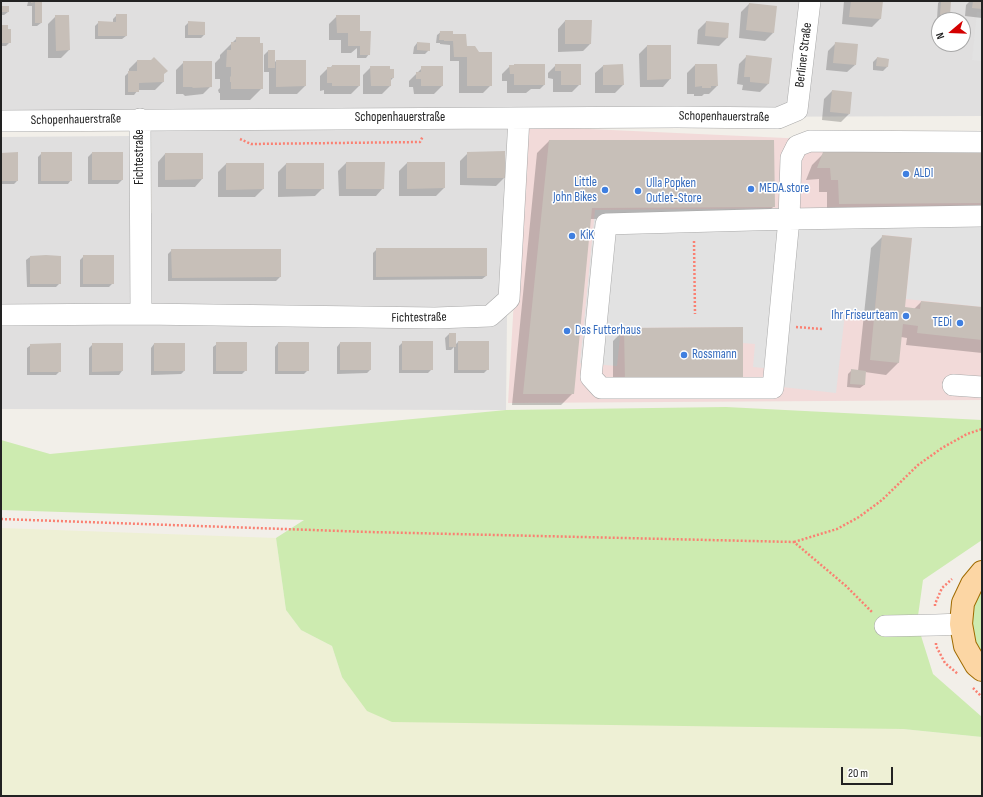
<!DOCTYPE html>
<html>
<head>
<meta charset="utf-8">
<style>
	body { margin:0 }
	#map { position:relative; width:983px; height:797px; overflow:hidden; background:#f2efe9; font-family:"Sofia Sans Condensed",sans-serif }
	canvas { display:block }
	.frame { position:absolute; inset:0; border:2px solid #222; pointer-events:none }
	.north { position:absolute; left:931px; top:12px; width:40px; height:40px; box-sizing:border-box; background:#fff; border:1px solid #a7a7a7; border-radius:50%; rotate:251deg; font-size:11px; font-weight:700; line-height:16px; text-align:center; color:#222 }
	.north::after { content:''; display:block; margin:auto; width:14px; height:18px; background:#d40000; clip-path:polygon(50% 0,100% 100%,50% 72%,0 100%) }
	.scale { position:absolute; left:841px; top:767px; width:52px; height:18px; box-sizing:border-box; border:2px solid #222; border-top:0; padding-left:5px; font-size:12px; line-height:14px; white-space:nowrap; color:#222; -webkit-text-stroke:3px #fff; paint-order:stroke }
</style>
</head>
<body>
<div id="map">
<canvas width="983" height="797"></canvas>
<div class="frame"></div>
<div class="north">N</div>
<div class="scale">20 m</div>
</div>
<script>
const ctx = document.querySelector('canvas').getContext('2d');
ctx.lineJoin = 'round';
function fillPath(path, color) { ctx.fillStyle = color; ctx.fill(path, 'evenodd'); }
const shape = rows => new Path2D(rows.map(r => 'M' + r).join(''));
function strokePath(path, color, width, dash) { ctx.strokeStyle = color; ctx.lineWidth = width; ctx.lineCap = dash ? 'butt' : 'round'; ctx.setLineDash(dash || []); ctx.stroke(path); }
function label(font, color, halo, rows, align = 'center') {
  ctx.font = font + ' "Sofia Sans Condensed",sans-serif'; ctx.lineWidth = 3; ctx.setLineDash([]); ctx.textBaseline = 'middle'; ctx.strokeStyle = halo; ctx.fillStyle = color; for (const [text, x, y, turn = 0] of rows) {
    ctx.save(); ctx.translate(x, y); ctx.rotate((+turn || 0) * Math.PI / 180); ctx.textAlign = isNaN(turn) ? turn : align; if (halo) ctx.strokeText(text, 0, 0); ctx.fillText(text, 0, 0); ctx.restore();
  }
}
const residential = shape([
	[1,1,982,1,982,116,140,119,1,121],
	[939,20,963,20,963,44,939,44],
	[509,127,506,410,1,409,1,137,131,136,133,213,152,213,151,130]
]);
const commercial = shape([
	[524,126,982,147,982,400,508,403]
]);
const farmland = shape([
	[1,528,276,538,286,610,301,630,332,646,342,677,903,729,982,737,982,796,1,796]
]);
const grass = shape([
	[726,407,982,420,982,540,923,580,917,623,933,674,982,717,982,737,903,729,392,722,367,711,342,677,332,646,301,630,286,610,276,538,304,520,1,510,1,440,50,454,506,410],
	[982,586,982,660,975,647,970,611]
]);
const parking = shape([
	[977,12,982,13,982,61,972,60],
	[982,206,982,307,906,299,912,238,883,235,874,316,845,313,836,393,773,386,774,369,753,367,755,344,743,343,742,327,621,328,617,366,580,363,595,210]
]);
const shadow = shape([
	[29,1,41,1,41,23,37,26,32,26,32,6,27,6,28,2],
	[844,1,882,1,880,19,872,27,842,24],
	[940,1,950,1,949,15,946,19,937,19,938,3],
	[970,1,982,1,982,18,965,16,966,5],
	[749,4,773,33,765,41,739,38,741,12],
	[1,7,8,12,4,15,1,15],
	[117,15,126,36,122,39,95,39,95,26,99,22,113,23,113,19],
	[56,16,69,50,61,58,48,58,48,24],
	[337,16,359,32,369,54,366,58,357,58,357,48,351,53,341,53,341,40,329,40,329,24],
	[565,21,590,44,583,51,558,52,558,29],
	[189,22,204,35,201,38,185,38,185,26],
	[706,22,728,24,727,38,719,46,697,44,698,30],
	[1,26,10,42,6,46,1,46],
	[441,32,466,49,491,85,483,93,459,93,459,61,450,61,450,45,440,44,440,43,436,43,437,35],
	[237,38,262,88,250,100,220,100,220,93,219,93,218,90,220,88,220,79,215,79,215,63,220,58,220,55],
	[417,43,429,50,425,54,413,54,414,47],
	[836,43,855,65,847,72,826,70,828,51],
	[940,44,951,44,947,49,940,48],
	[647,46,670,79,663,87,640,87,639,54],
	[268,51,274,63,276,61,305,61,305,86,297,94,269,94,269,72,264,72,264,55],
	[747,56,770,58,768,84,760,92,742,90,743,85,737,84,739,64],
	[877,58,888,59,887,67,883,71,873,70,873,62],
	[137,61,163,74,163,82,155,90,138,90,134,95,125,95,125,76,129,72,129,69],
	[184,62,211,86,203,94,185,96,183,94,176,94,176,70],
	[544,65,544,85,540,89,531,89,526,93,507,93,507,81,502,81,502,74,510,66],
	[556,65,580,84,572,92,553,92,553,79,548,78,548,73],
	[695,65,716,65,717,86,709,94,704,94,702,96,694,96,694,94,687,94,687,73],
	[332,66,359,86,351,94,324,94,324,90,320,91,320,76,328,68,330,68],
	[603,66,623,85,615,93,595,93,595,73],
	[371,67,390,70,393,78,390,81,390,86,382,94,363,94,363,75],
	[422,68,442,86,434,94,414,94,413,87,409,87,409,81],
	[832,91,849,114,841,122,822,120,824,99],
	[549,141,774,206,762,218,590,219,573,393,561,405,512,405,537,153],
	[982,152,982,215,827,216,827,192,819,192,819,179,806,180,812,165,824,153],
	[42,153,71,180,68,184,38,184,38,157],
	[92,153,122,180,118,184,88,184,88,157],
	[468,153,504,178,496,186,460,185,460,161],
	[1,154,17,181,14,184,1,184],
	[165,154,202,179,195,187,158,187,158,162],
	[346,163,383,188,376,196,339,196,338,171],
	[407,163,444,188,436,196,399,196,399,171],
	[226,164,263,164,263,189,255,197,218,197,218,172],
	[286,164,323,188,315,196,278,197,278,172],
	[883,236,904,308,914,309,921,302,982,308,982,353,906,345,907,338,901,337,898,363,886,375,865,372,864,385,860,388,847,387,848,374,852,370,858,371,871,248],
	[377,249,486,276,482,279,373,280,373,253],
	[172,250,280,277,276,281,168,281,168,254],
	[84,256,113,283,109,287,80,287,80,260],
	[30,257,60,283,56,287,27,287,26,260],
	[625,329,742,381,613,394,613,341],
	[449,334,455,345,458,342,488,369,484,373,454,373,454,347,451,350,446,350,445,338],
	[403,342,432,369,428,373,399,373,399,346],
	[278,343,308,370,304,374,275,374,275,347],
	[340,343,370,370,367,373,337,374,337,347],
	[93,344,122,344,122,371,119,375,89,375,89,348],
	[154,344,184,371,181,374,151,375,151,348],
	[217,344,246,370,242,374,213,374,213,347],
	[31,345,60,371,56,375,27,375,27,348]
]);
const building = shape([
	[31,1,42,1,42,23,35,23,35,2,31,3],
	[851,1,883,1,881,19,849,17],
	[941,1,951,1,950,16,940,15],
	[973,1,982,1,982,9,972,8],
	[749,3,777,6,774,33,746,30],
	[1,6,9,6,9,12,1,12],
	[116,14,127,14,127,36,98,36,98,21,116,22],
	[55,15,69,15,70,50,56,51],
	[336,15,360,15,360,31,371,31,370,55,360,55,360,46,348,46,348,33,337,33],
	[565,20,592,20,591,44,565,44],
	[188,21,205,22,205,35,188,35],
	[706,21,729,23,728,38,705,36],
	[1,25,8,25,8,29,11,29,11,43,1,43],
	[440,31,453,31,453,34,466,34,467,46,475,46,479,52,492,52,492,86,467,86,467,57,454,57,453,41,444,41,444,40,439,40],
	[236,37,260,37,260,43,263,43,263,89,231,89,231,82,230,82,230,77,231,76,231,67,226,67,227,50,231,50,231,42,236,42],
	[417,42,430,43,430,51,417,50],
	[835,42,858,44,856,65,833,63],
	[647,45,671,45,671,79,647,80],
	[268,50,275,50,275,68,268,68],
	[746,55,772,58,769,84,750,82,750,77,744,77],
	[154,57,168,71,164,74,164,82,139,83,139,92,128,92,128,71,137,71,137,60,151,60],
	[877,57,889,59,888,67,876,66],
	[276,60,306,60,306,86,276,87],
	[183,61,212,61,212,87,193,88,192,87,183,87],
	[514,64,545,64,545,85,514,85,514,74,510,74,509,65,514,65],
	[555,64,581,64,581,85,561,85,561,71,555,71],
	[623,64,624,85,603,85,603,65],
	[695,64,717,64,718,86,711,86,711,88,702,88,702,86,695,87],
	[332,65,360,65,360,86,332,86,332,83,327,83,327,67,332,67],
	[370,66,390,66,390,69,394,69,394,78,391,78,391,86,371,86],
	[421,66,443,66,443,86,421,86,421,79,416,79,416,72,421,72],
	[832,90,852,92,850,114,830,112],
	[549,140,774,140,775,207,592,208,574,394,523,394],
	[505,151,505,178,467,178,467,152],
	[982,151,982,203,839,204,838,180,831,180,830,168,817,168,823,152],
	[18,152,18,181,1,181,1,153],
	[41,152,72,152,72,181,41,181],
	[92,152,123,152,123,180,92,180],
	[165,153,203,153,203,179,165,180],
	[346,162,385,162,384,189,346,189],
	[407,162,445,162,445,188,407,189],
	[226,163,264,163,264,189,226,190],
	[286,163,324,163,324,189,286,189],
	[882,235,912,238,905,307,920,309,921,301,982,307,982,340,917,333,918,326,903,324,899,363,870,360],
	[376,248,487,248,487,276,376,277],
	[171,249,281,249,281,277,172,278],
	[46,255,61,256,61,284,30,284,30,256],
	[83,255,114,255,114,284,83,284],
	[743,327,743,381,625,382,624,328],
	[449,333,456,333,456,347,449,347],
	[402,341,433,341,433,370,402,370],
	[458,341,489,341,489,370,458,370],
	[216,342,247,342,247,371,216,371],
	[278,342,309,342,309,371,278,371],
	[340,342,371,342,371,370,340,370],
	[61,343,61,372,30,372,30,344],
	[92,343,123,343,123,371,92,372],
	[154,343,185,343,185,371,154,371],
	[851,369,866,371,865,385,850,384]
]);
const path = shape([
	[240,139,251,144,420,142,423,136],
	[694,241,695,314],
	[796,327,822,329],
	[1,519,369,532,794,542,846,586,873,613],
	[794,542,837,529,859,517,882,500,918,465,942,448,967,434,982,429],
	[935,606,935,604,942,588,952,579],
	[936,643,936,646,945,663,958,674],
	[973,688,982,697]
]);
const minor = shape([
	[140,119,141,314,435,318,490,316,509,299,519,118],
	[1,121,677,117,778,118,797,110,810,1],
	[982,142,810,141,797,146,791,158,789,219,606,224,591,377,601,388,773,388,789,219,982,216],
	[1,315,141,314],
	[953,385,982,387],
	[885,626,936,625,961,624]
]);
const major = shape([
	[982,572,972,584,963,603,961,624,965,646,976,665,982,670]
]);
const markers = [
	[906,174,4,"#3f7fe0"],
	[751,189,4,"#3f7fe0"],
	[605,190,4,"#3f7fe0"],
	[638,191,4,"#3f7fe0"],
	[572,236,4,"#3f7fe0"],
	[906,316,4,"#3f7fe0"],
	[960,323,4,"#3f7fe0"],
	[567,331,4,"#3f7fe0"],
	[684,355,4,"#3f7fe0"]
];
const streetNames = [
	["Berliner Straße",804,55,-83],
	["Schopenhauerstraße",724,117,1],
	["Schopenhauerstraße",400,118],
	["Schopenhauerstraße",76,120,-1],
	["Fichtestraße",140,157,-90],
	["Fichtestraße",419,318,-1]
];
const shopNames = [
	["ALDI",914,174],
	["Little",597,183,"right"],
	["John Bikes",597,198,"right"],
	["Ulla Popken",646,184],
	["Outlet-Store",646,199],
	["MEDA.store",759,189],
	["KiK",580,236],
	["Ihr Friseurteam",898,316,"right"],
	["TEDi",952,323,"right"],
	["Das Futterhaus",575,331],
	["Rossmann",692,355]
];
fillPath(residential, '#e0dfdf');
fillPath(commercial, '#f2dad9');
fillPath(farmland, '#eef0d5');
fillPath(grass, '#cdebb0');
fillPath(parking, '#e2e2e2');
fillPath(shadow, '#0003');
fillPath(building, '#c7bfb8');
strokePath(minor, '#a9a9a9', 22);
strokePath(major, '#a06b00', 24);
strokePath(path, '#fa8072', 2.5, [2, 2]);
strokePath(minor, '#fff', 21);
strokePath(major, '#fcd6a4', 22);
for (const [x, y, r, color] of markers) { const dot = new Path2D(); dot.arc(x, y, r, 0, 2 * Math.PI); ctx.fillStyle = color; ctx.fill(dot); strokePath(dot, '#fff', 1.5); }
label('13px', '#222', '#fff', streetNames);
label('13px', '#366cbe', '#fff', shopNames, 'left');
</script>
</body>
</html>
